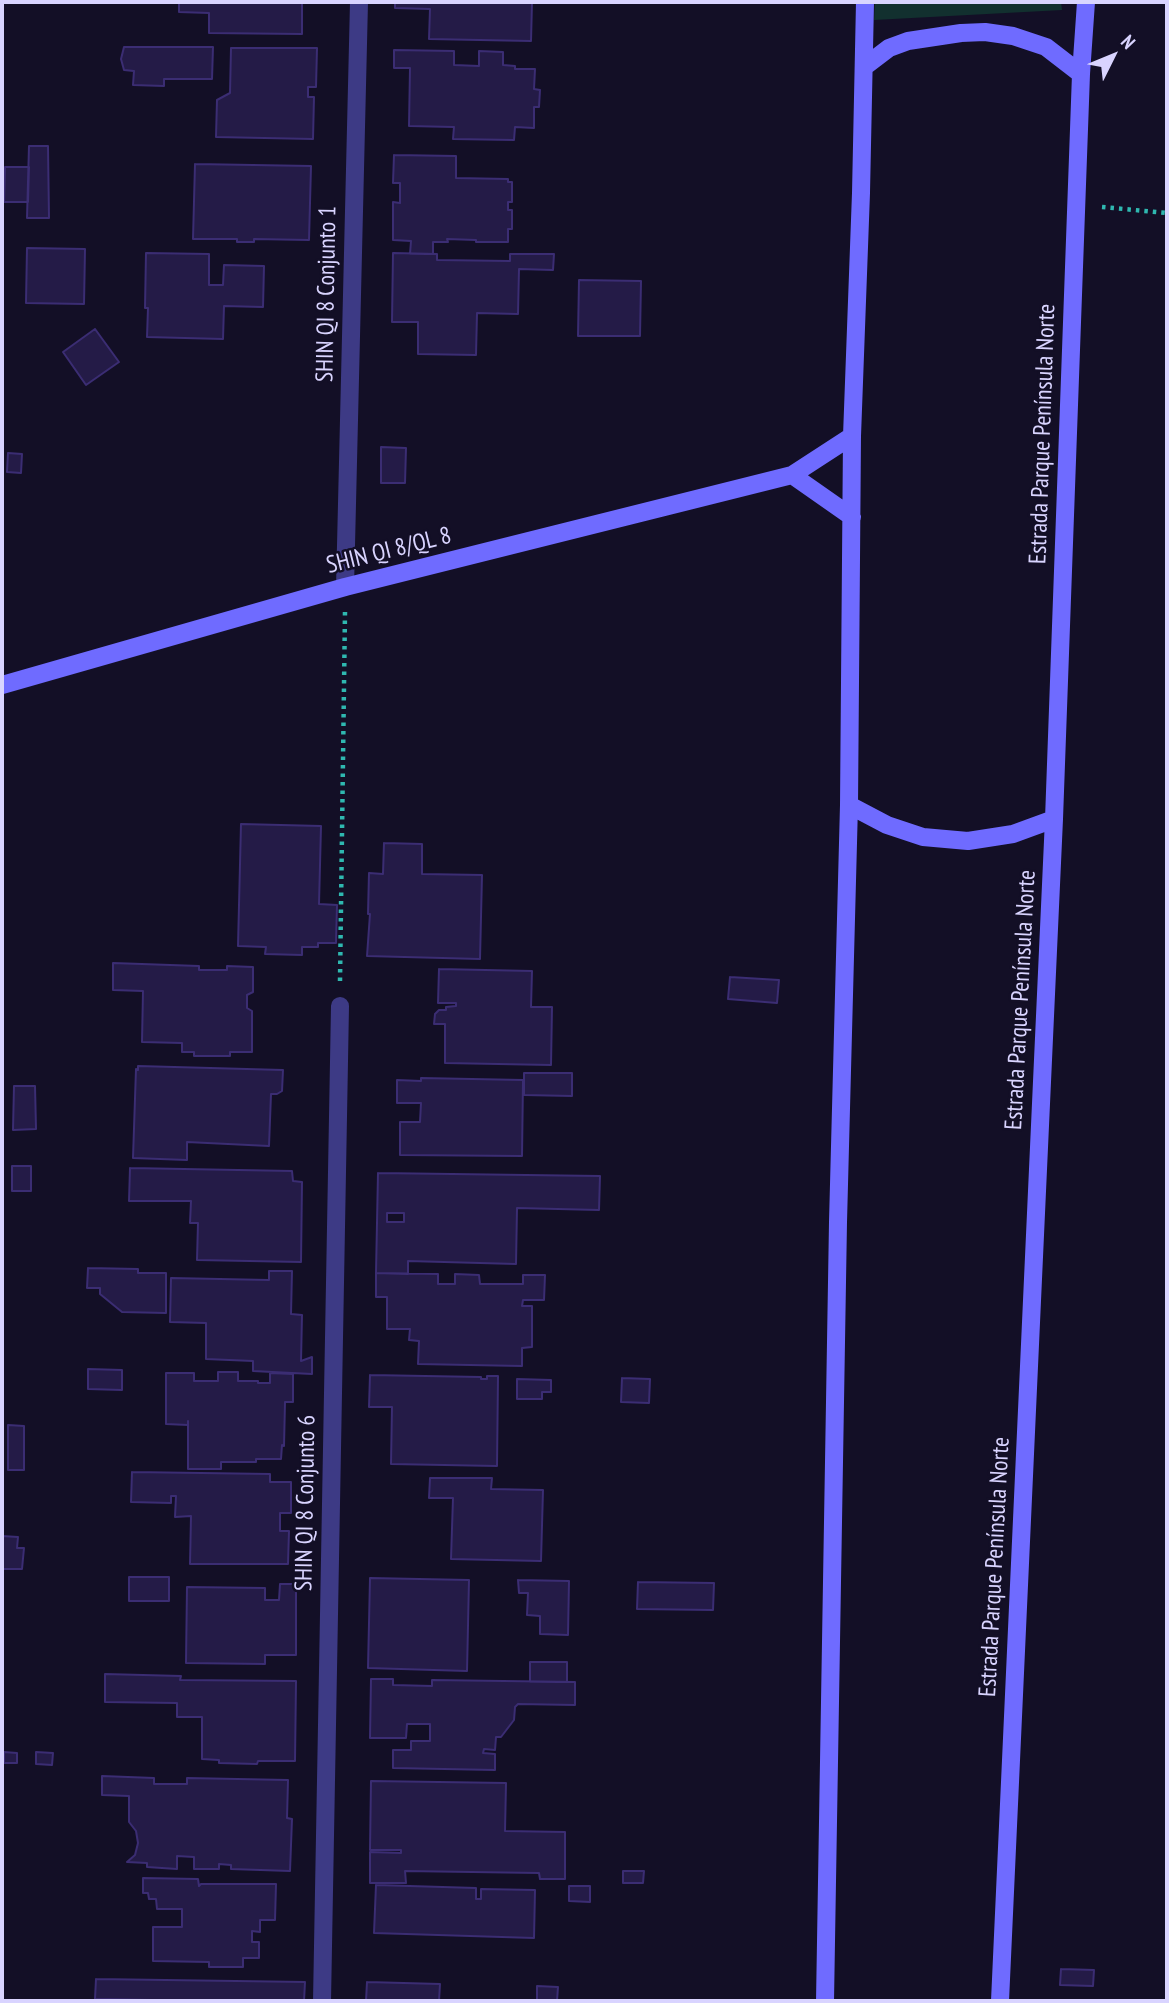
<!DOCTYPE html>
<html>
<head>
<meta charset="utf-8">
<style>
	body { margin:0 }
	#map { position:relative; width:1169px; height:2003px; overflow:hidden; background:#130f26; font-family:"PT Sans Narrow",sans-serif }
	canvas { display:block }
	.frame { position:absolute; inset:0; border:4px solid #d9d4ff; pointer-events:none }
	.north { position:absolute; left:1078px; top:21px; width:70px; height:70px; -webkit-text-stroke:5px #130f26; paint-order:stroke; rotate:47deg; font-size:19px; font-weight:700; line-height:28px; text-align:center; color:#d9d4ff }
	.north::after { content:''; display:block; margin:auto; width:24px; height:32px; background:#d9d4ff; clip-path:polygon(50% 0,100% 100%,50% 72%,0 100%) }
</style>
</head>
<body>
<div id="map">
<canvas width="1169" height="2003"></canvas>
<div class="frame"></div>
<div class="north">N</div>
</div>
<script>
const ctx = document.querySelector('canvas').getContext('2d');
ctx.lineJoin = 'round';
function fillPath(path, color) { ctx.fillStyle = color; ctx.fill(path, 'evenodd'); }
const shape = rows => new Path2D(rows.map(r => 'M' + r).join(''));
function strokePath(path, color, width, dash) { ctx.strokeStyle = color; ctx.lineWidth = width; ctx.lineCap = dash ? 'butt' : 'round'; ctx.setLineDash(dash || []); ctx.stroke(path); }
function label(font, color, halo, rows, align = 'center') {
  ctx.font = font + ' "PT Sans Narrow",sans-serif'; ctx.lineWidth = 5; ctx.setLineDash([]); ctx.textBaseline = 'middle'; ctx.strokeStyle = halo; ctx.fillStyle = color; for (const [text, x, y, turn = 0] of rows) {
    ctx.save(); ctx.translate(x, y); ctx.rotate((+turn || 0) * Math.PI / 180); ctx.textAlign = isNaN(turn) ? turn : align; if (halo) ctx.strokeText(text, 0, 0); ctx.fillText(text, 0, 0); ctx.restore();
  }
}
const green = shape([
	[875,2,1061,2,1062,10,874,20]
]);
const building = shape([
	[179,2,302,2,302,34,209,33,209,13,179,12,179,2],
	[395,2,532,2,531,41,429,39,430,9,395,8,395,2],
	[124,47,213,47,212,79,164,79,164,86,133,85,134,71,124,70,121,59,124,47],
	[231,48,317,48,316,87,308,87,308,97,314,97,313,139,216,137,217,100,230,93,231,48],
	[394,50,454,51,454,65,479,66,479,51,503,52,503,65,515,66,515,69,535,69,534,89,540,90,539,107,534,107,534,128,515,127,514,140,453,139,454,127,409,126,410,68,394,68,394,50],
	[29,146,48,146,49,218,27,218,29,146],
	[394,155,456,156,456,178,508,179,508,182,512,182,512,202,508,202,508,210,512,210,512,229,508,229,508,242,476,242,476,240,447,239,448,242,433,242,433,254,410,254,411,241,393,240,393,202,400,203,400,183,393,183,394,155],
	[195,164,311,166,309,240,254,239,254,242,237,242,237,239,193,239,195,164],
	[5,167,29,167,28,202,4,202,5,167],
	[27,248,85,249,84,304,26,303,27,248],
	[146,253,209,254,209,285,223,285,224,265,264,266,263,307,224,306,223,339,147,337,148,308,145,308,146,253],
	[393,253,437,254,437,260,510,261,510,254,554,254,553,270,519,269,518,314,477,313,476,355,418,354,418,322,392,322,393,253],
	[579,280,641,281,640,336,578,336,579,280],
	[95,329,119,362,86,385,63,352,95,329],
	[381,447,406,448,405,483,381,483,381,447],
	[8,453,22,454,21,473,7,472,8,453],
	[241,824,321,826,319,904,337,905,336,943,318,943,318,947,302,947,302,955,265,954,266,947,238,946,241,824],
	[384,843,422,844,422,874,482,875,480,959,367,956,370,914,368,914,369,873,383,874,384,843],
	[113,963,199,966,199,970,227,970,227,966,253,967,253,992,247,995,247,1008,252,1011,252,1052,230,1052,230,1056,194,1056,194,1052,182,1052,182,1043,142,1042,143,991,113,990,113,963],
	[439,969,532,971,531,1007,552,1007,551,1065,445,1063,445,1024,434,1024,435,1014,439,1010,446,1010,446,1007,456,1006,456,1003,438,1003,439,969],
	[730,977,779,980,777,1003,728,999,730,977],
	[138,1066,283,1070,282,1091,277,1094,271,1094,269,1146,187,1142,187,1160,133,1158,136,1069,138,1070,138,1066],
	[524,1073,572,1073,572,1096,524,1095,524,1073],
	[421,1078,523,1080,522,1156,400,1155,400,1122,420,1122,421,1103,397,1103,397,1080,421,1081,421,1078],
	[14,1086,35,1086,36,1129,13,1130,14,1086],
	[12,1166,31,1166,31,1191,12,1191,12,1166],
	[130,1168,292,1171,293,1181,302,1182,301,1262,197,1260,198,1223,190,1223,191,1201,129,1201,130,1168],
	[378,1173,600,1176,599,1210,517,1208,516,1264,408,1261,408,1274,376,1273,378,1173],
	[387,1213,404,1213,404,1222,387,1222,387,1213],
	[88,1268,138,1269,138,1273,166,1273,166,1313,122,1312,100,1294,100,1288,87,1288,88,1268],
	[269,1271,292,1271,291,1314,302,1315,301,1361,312,1357,312,1374,253,1371,253,1361,206,1359,206,1323,170,1322,171,1278,269,1280,269,1271],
	[376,1273,438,1274,438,1284,455,1284,455,1274,479,1275,480,1284,523,1284,523,1275,545,1275,544,1300,523,1300,522,1306,532,1306,532,1347,522,1348,522,1366,418,1364,419,1341,409,1340,410,1329,387,1329,387,1297,376,1297,376,1273],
	[88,1369,122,1370,122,1390,88,1389,88,1369],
	[218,1372,238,1372,238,1381,258,1381,258,1383,270,1383,270,1373,293,1374,293,1402,285,1402,284,1446,282,1445,281,1459,256,1459,256,1462,221,1462,221,1469,188,1469,188,1421,188,1425,166,1424,166,1373,194,1373,194,1381,218,1381,218,1372],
	[370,1375,481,1377,481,1379,487,1379,487,1376,498,1376,497,1466,391,1464,392,1407,369,1407,370,1375],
	[622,1378,650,1379,649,1403,621,1402,622,1378],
	[517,1379,551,1380,551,1392,542,1392,542,1399,517,1399,517,1379],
	[8,1425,24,1426,24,1470,8,1470,8,1425],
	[132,1472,270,1474,270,1482,291,1482,291,1513,280,1513,280,1531,289,1531,288,1564,190,1564,191,1516,175,1517,176,1496,171,1496,171,1503,131,1502,132,1472],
	[430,1478,492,1478,491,1489,543,1490,541,1561,451,1559,453,1498,429,1498,430,1478],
	[2,1536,18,1537,17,1548,24,1548,22,1569,2,1569,2,1536],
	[129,1577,169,1577,169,1601,129,1601,129,1577],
	[370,1578,469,1580,467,1671,368,1668,370,1578],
	[518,1580,569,1581,568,1635,540,1634,540,1616,527,1615,528,1593,519,1593,518,1580],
	[638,1582,714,1583,713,1610,637,1609,638,1582],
	[280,1584,296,1584,296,1655,265,1655,265,1664,186,1663,187,1587,265,1588,265,1600,279,1600,280,1584],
	[530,1662,567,1662,567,1682,530,1682,530,1662],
	[105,1674,181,1676,180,1680,296,1681,295,1761,258,1761,257,1764,219,1763,219,1760,202,1759,202,1717,177,1717,177,1703,105,1702,105,1674],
	[371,1679,393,1679,393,1685,432,1686,432,1680,575,1682,575,1705,518,1704,515,1707,514,1720,501,1737,496,1737,495,1750,484,1749,483,1753,495,1754,495,1770,393,1768,393,1750,411,1750,411,1741,430,1741,430,1724,407,1724,406,1738,370,1738,371,1679],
	[4,1752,17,1753,17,1763,4,1763,4,1752],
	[36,1752,53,1753,52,1765,36,1764,36,1752],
	[102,1776,154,1778,154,1784,187,1784,187,1778,288,1780,287,1818,292,1819,290,1871,231,1869,231,1865,219,1864,219,1869,194,1869,194,1857,177,1856,177,1869,147,1867,147,1863,127,1862,135,1855,138,1843,136,1831,129,1822,129,1796,102,1795,102,1776],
	[371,1781,506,1783,505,1831,565,1832,565,1879,540,1879,539,1873,405,1871,406,1883,370,1883,370,1852,401,1853,401,1850,370,1850,371,1781],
	[623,1871,644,1871,643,1883,623,1883,623,1871],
	[143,1878,198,1879,199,1886,201,1884,276,1884,275,1920,260,1920,260,1932,252,1931,252,1942,259,1942,259,1958,243,1958,243,1967,209,1967,209,1962,153,1961,153,1927,182,1927,182,1909,157,1909,156,1899,149,1899,148,1893,143,1893,143,1878],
	[376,1885,476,1888,476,1899,481,1899,481,1889,535,1890,534,1938,374,1933,376,1885],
	[569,1886,590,1886,590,1902,569,1901,569,1886],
	[1061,1969,1094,1970,1093,1986,1060,1985,1061,1969],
	[96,1979,305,1982,304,2001,153,2001,153,2000,95,1999,96,1979],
	[367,1982,440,1984,439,2001,366,2001,367,1982],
	[537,1986,558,1987,557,2001,537,2000,537,1986]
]);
const path = shape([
	[1102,207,1167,213],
	[340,981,345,612]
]);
const street = shape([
	[345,587,359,2],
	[322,2001,340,1006]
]);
const secondary = shape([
	[864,67,889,48,908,41,961,33,985,32,1013,36,1046,47,1081,74],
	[792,475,852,517],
	[2,685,345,587,792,475,852,436],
	[849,805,887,825,923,837,968,841,1013,834,1054,819],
	[825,2001,838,1222,849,805,852,436,861,193,865,2],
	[1000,2001,1054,819,1081,74,1086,2]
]);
const streetNames = [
	["SHIN QI 8 Conjunto 1",327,294,-89],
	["Estrada Parque Península Norte",1043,434,-88],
	["SHIN QI 8/QL 8",389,551,-14],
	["Estrada Parque Península Norte",1021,1000,-87],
	["SHIN QI 8 Conjunto 6",306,1503,-89],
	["Estrada Parque Península Norte",995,1567,-87]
];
fillPath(green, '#12302f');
fillPath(building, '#241b47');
strokePath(building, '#3b2d73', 2);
strokePath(path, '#2fb8b0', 4.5, [3.5, 5]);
strokePath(street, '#3d3a85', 18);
strokePath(secondary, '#6f6bff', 18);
label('24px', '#d9d4ff', '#130f26', streetNames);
</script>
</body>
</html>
